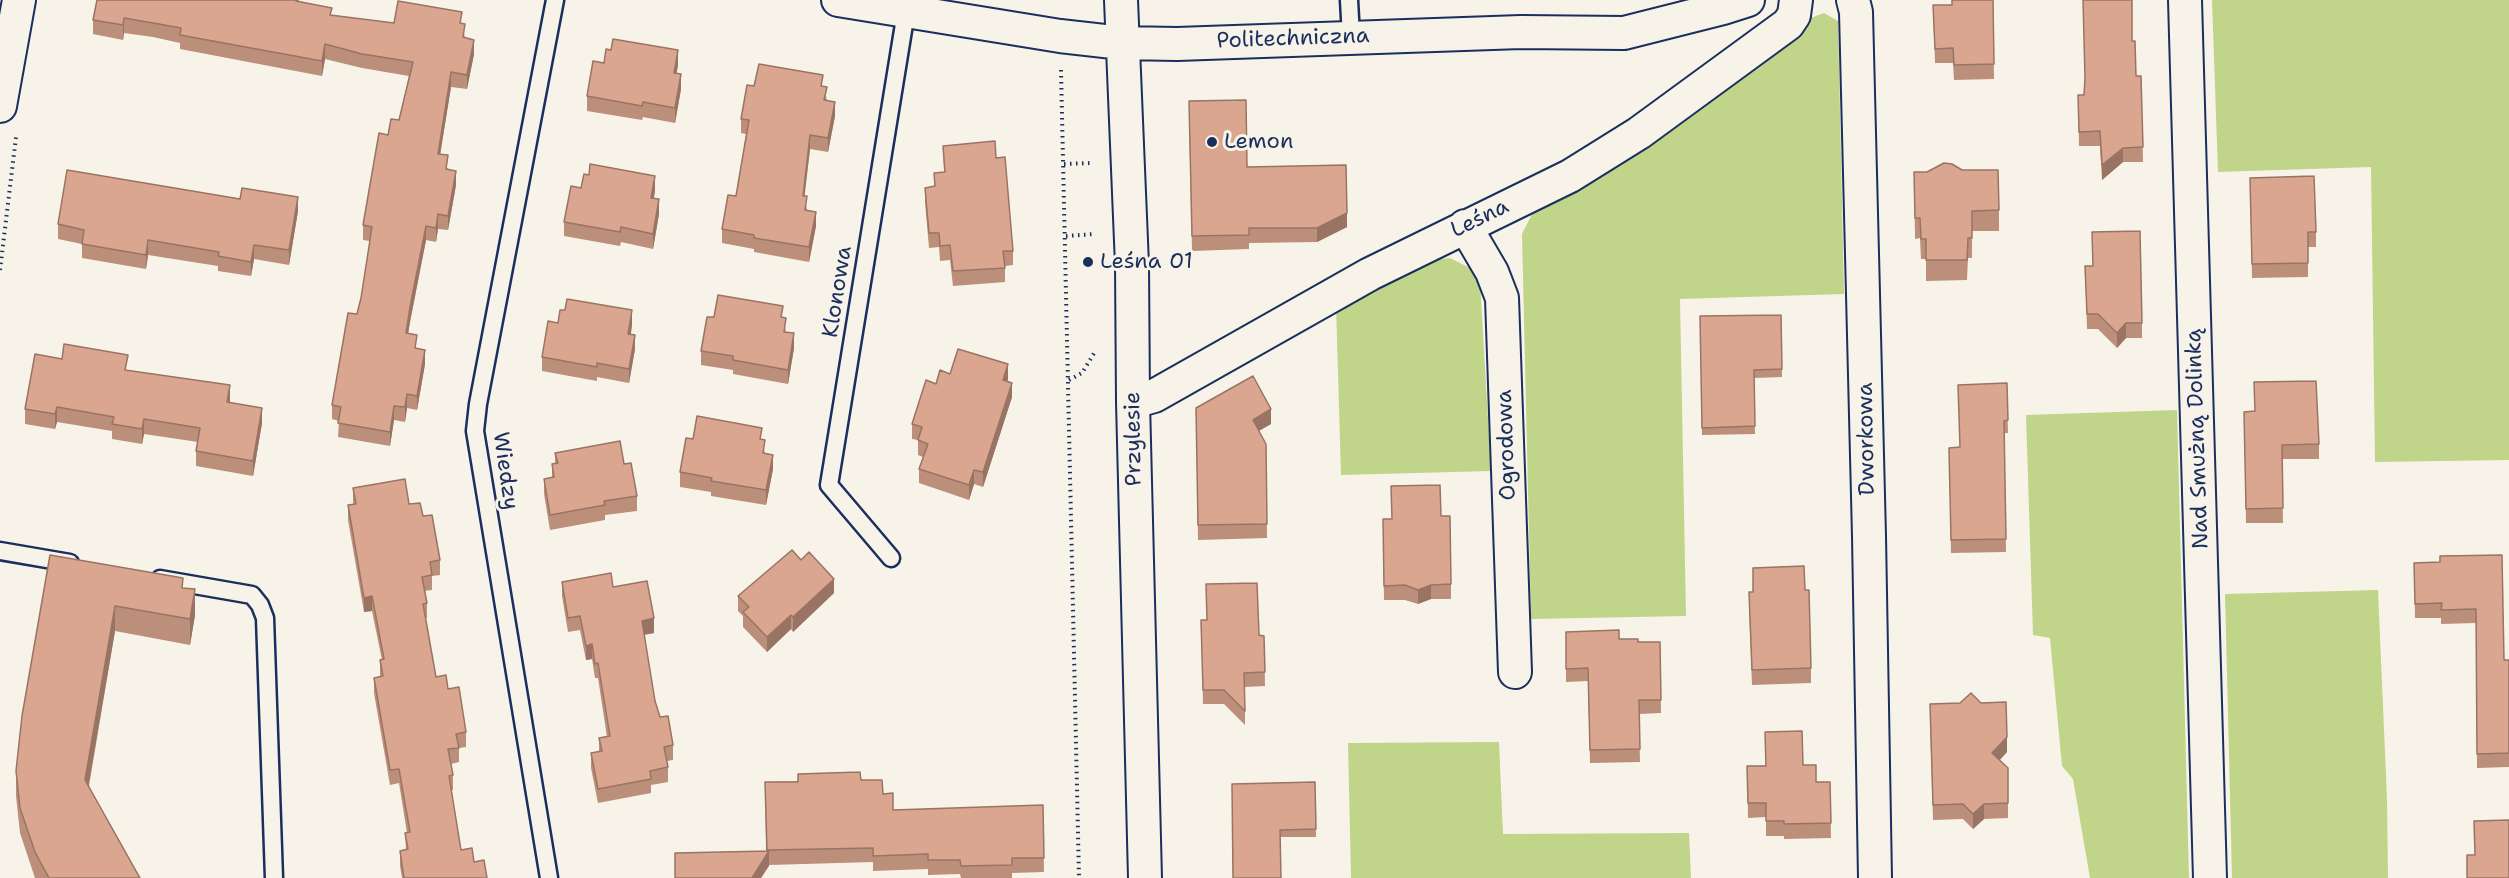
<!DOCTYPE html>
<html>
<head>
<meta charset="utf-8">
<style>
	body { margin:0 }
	canvas { display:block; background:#f7f3e8 }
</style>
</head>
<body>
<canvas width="2509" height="878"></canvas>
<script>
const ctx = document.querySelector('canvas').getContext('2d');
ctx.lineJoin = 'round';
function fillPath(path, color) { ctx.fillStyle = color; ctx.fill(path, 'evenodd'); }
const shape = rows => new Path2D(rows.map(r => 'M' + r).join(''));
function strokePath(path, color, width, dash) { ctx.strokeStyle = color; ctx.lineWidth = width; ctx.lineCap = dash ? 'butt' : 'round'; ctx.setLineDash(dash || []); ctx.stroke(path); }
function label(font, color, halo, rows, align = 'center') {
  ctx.font = font + ' "Shantell Sans",sans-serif'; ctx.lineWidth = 6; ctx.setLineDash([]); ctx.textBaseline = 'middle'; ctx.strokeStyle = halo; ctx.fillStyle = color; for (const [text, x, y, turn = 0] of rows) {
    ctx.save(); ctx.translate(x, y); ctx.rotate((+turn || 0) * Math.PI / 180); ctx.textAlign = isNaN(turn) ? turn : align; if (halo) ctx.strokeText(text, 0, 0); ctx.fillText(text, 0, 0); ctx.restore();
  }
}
const green = shape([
	[2212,0,2509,0,2509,460,2375,462,2371,167,2218,172],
	[1824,13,1838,21,1844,294,1680,299,1686,616,1531,619,1522,234,1537,204,1805,20],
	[1450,258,1472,269,1480,282,1491,471,1341,475,1336,305,1433,260],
	[2177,410,2189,878,2090,878,2073,779,2062,766,2050,638,2033,635,2026,415],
	[2378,590,2387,799,2388,878,2232,878,2225,594],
	[1499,742,1503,834,1689,833,1691,878,1351,878,1348,743]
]);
const path = shape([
	[1061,70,1079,878],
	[1064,164,1093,163],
	[1066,236,1095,234],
	[0,270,16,137],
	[1069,380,1082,373,1096,350]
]);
const lane = shape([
	[1349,0,1351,37],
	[0,551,70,563],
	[891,558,829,485,906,12],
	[160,579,252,595,260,605,265,618,274,878],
	[549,878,475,431,478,404,555,0]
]);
const street = shape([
	[838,0,1060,36,1122,43,1177,44,1521,32,1624,33,1723,8,1748,0],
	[1121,0,1132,265,1133,402,1145,878],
	[1853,0,1856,12,1869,536,1875,878],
	[2185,0,2210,878],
	[0,106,19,0],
	[1465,226,1492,272,1502,298,1515,672],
	[1133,402,1154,396,1370,274,1570,176,1639,133,1788,24,1794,15,1796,0]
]);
const wall = shape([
	[97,0,299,0,299,2,332,15,394,23,462,24,465,38,474,54,467,89,451,87,440,154,456,185,448,230,438,229,436,242,426,240,408,333,425,364,417,410,407,408,405,422,394,420,390,446,338,437,339,421,332,419,332,405,361,298,370,241,363,240,363,225,388,135,399,120,409,76,362,68,325,59,322,76,180,49,180,43,153,37,124,33,123,40,93,34,93,20],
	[1993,0,1994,79,1954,80,1953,63,1935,63,1933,5,1952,5],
	[2132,41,2136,76,2141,76,2143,162,2123,162,2102,180,2100,146,2079,146,2078,95,2084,95],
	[604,63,678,65,676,74,681,89,675,123,643,117,642,120,587,111,587,96],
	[754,86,823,86,827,100,835,116,828,152,810,149,804,196,807,210,816,226,809,262,754,252,754,249,722,243,722,229,736,196,746,134,741,133,741,119],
	[1189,115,1247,167,1347,227,1317,242,1249,243,1249,249,1192,251],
	[943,146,996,158,1013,251,1013,265,1005,266,1005,282,953,286,950,260,940,261,939,247,929,248,925,202,925,188,934,187,934,173,944,172],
	[1914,172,1999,210,1999,231,1972,231,1972,258,1968,258,1967,280,1926,281,1926,259,1921,259,1920,238,1915,239],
	[2250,178,2316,232,2316,247,2308,247,2308,277,2252,278],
	[581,188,655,190,654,199,659,214,653,249,621,242,620,246,564,236,564,222],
	[298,211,289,265,254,259,251,276,218,271,218,266,148,255,146,269,82,258,82,244,58,239,58,224],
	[2085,266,2142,323,2142,338,2126,338,2117,348,2098,329,2087,329],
	[1781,315,1782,377,1754,378,1755,434,1702,435,1700,316],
	[714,317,783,318,786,332,794,348,788,384,733,374,733,370,701,365,701,351],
	[558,323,632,325,631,334,635,349,629,383,597,377,597,381,542,371,542,357],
	[128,371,230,400,230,403,262,423,253,476,196,466,196,451,198,442,144,434,142,444,112,439,112,431,57,422,55,429,25,424,25,409],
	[950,374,1008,379,1007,381,1012,397,983,487,974,484,969,500,919,483,919,469,923,457,918,455,918,440,912,439,912,424],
	[2007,383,2008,433,2004,433,2006,552,1951,553,1949,448,1960,447],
	[1196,408,1271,424,1259,431,1266,444,1267,538,1198,540],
	[2244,412,2319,444,2319,459,2282,459,2283,523,2246,523],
	[693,439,762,440,765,454,773,469,766,505,711,496,711,492,680,487,680,472],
	[555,453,624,464,637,496,637,511,605,515,605,520,550,530,544,494,544,479,552,478,552,464,555,464],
	[353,488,409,504,423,516,440,560,440,575,432,576,432,590,424,591,427,603,427,618,425,618,436,677,448,689,466,732,466,747,459,748,459,762,451,764,453,775,453,790,451,790,461,850,474,862,487,878,402,878,400,866,400,851,406,850,405,833,407,833,399,783,390,785,374,693,374,678,380,677,380,660,382,660,372,611,364,612,348,520,348,505,353,504],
	[1441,516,1451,584,1451,599,1431,599,1418,604,1405,600,1384,600,1383,534],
	[50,555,183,588,195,615,190,645,115,631,89,786,140,878,35,878,20,833,16,796,16,771],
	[2502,555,2504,660,2509,660,2509,767,2477,768,2476,623,2441,624,2441,618,2415,618,2414,563,2440,562],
	[562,582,613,587,654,633,644,635,655,701,660,717,673,745,673,760,667,761,668,767,668,782,651,785,651,793,598,803,591,768,591,753,599,752,599,738,607,737,598,678,595,678,592,659,586,660,580,630,568,632,562,596],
	[1805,590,1811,668,1811,683,1752,685,1749,606],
	[834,593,793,632,791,629,767,652,743,627,743,616,738,611,738,596],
	[1201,620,1259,635,1264,636,1265,686,1245,687,1245,725,1224,704,1203,704],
	[1566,632,1619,639,1638,642,1660,642,1661,713,1639,714,1640,762,1590,763,1588,681,1566,682],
	[1960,703,2007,752,2000,760,2008,768,2008,818,1984,819,1973,829,1963,819,1933,820,1930,718],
	[1803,765,1816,782,1830,782,1831,838,1784,839,1784,836,1766,836,1766,817,1748,818,1747,766],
	[861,780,883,794,893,810,1043,805,1044,872,1012,873,1012,878,961,878,960,874,928,875,928,869,873,871,873,862,769,865,761,878,675,878,766,851,765,782],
	[1315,782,1316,837,1280,837,1232,784]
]);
const shadedWall = shape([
	[124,18,124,33,123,40,123,25],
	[474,40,474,54,467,89,467,75],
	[325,44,325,59,322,76,322,61],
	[678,50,678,65,674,88,674,73],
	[451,72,451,87,438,168,438,154],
	[681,74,681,89,675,123,675,108],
	[835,102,835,116,828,152,828,138],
	[810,135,810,149,803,210,803,196],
	[2123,148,2123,162,2102,180,2102,165],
	[456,171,456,185,448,230,448,216],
	[655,176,655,190,651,213,651,198],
	[298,197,298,211,289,265,289,250],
	[659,199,659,214,653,249,653,234],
	[816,212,816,226,809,262,809,247],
	[1347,213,1347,227,1317,242,1317,228],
	[438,214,438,229,436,242,436,228],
	[426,226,426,240,410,321,406,348,406,333,410,307],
	[148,240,148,255,146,269,146,255],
	[254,245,254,259,251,276,251,262],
	[632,310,632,325,628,348,628,334],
	[2126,323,2126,338,2117,348,2117,333],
	[794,333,794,348,788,384,788,370],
	[635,335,635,349,629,383,629,369],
	[425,350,425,364,417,410,417,396],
	[1008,364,1008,379,1003,395,1003,380],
	[1012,383,1012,397,983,487,983,472],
	[230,385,230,400,227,417,227,402],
	[407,394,407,408,405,422,405,407],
	[394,406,394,420,390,446,390,432],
	[57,407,57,422,55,429,55,414],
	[262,408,262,423,253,476,253,461],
	[1271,409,1271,424,1253,434,1253,420],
	[144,419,144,434,142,444,142,429],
	[773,455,773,469,766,505,766,490],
	[974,470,974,484,969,500,969,485],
	[834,579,834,593,793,632,793,617],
	[1431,585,1431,599,1418,604,1418,590],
	[195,589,195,615,190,645,190,619],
	[372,596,372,611,364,612,364,598],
	[115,606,115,631,85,805,85,780],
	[791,615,791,629,767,652,767,637],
	[654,618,654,633,642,635,642,621],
	[592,644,592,659,586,660,586,646],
	[2007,737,2007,752,1992,768,1992,753],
	[1984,804,1984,819,1973,829,1973,814],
	[769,851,769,866,761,878,752,878]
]);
const building = shape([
	[97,0,297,0,296,1,332,8,330,15,394,23,398,1,462,12,460,23,465,24,463,37,474,40,467,75,451,72,438,154,448,155,446,169,456,171,448,216,438,214,436,228,426,226,410,307,406,333,417,335,415,348,425,350,417,396,407,394,405,407,394,406,390,432,338,423,341,407,332,405,348,313,357,314,361,298,372,227,363,225,379,133,388,135,391,119,399,120,413,62,362,54,325,44,322,61,180,35,181,28,153,23,124,18,123,25,93,20,97,0],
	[1952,0,1993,0,1994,64,1954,65,1953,48,1935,49,1933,5,1952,5,1952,0],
	[2083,0,2132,0,2132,41,2135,41,2136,76,2141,76,2143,147,2123,148,2102,165,2100,131,2079,132,2078,95,2084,95,2085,78,2083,0],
	[613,39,678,50,674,73,681,74,675,108,643,102,642,106,587,96,593,61,604,63,606,49,611,50,613,39],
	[759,64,823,75,821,86,827,87,824,100,835,102,828,138,810,135,803,196,807,196,805,210,816,212,809,247,754,238,754,235,722,229,728,195,736,196,749,120,741,119,747,85,754,86,759,64],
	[1246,100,1247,167,1346,165,1347,213,1317,228,1249,228,1249,235,1192,236,1189,101,1246,100],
	[995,141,996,158,1005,157,1013,251,1003,251,1005,268,953,271,950,245,940,246,939,233,929,233,925,188,935,186,934,173,945,172,943,146,995,141],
	[1944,163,1952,164,1962,170,1998,170,1999,210,1972,211,1972,238,1968,238,1967,260,1926,260,1926,239,1921,239,1920,218,1915,218,1914,172,1927,172,1944,163],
	[590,164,655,176,651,198,659,199,653,234,621,227,620,232,564,222,571,186,581,188,584,174,589,175,590,164],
	[67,170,240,199,242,188,298,197,289,250,254,245,251,262,218,256,219,252,148,240,146,255,82,244,84,230,58,224,67,170],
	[2314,176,2316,232,2308,232,2308,263,2252,264,2250,178,2314,176],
	[2140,231,2142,323,2126,323,2117,333,2098,314,2087,314,2085,266,2093,266,2092,232,2140,231],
	[718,295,783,306,781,317,786,318,784,332,794,333,788,370,733,360,733,356,701,351,707,317,714,317,718,295],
	[567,299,632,310,628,334,635,335,629,369,597,363,597,367,542,357,548,321,558,323,560,310,565,310,567,299],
	[1781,315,1782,369,1754,370,1755,426,1702,428,1700,316,1781,315],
	[64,344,128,355,125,370,230,385,227,402,262,408,253,461,196,451,200,428,144,419,142,429,112,424,114,417,57,407,55,414,25,409,35,354,62,359,64,344],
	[958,349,1008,364,1003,380,1012,383,983,472,974,470,969,485,919,469,928,444,918,440,922,427,912,424,926,380,936,384,940,370,950,374,958,349],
	[1253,376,1271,409,1253,420,1266,444,1267,524,1198,525,1196,408,1253,376],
	[2316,381,2319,444,2282,445,2283,508,2246,509,2244,412,2255,411,2254,382,2316,381],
	[2007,383,2008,420,2004,421,2006,539,1951,540,1949,448,1960,447,1958,385,2007,383],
	[697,416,762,428,760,439,765,440,763,453,773,455,766,490,711,481,712,478,680,472,686,438,693,439,697,416],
	[620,441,624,464,631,463,637,496,604,501,605,505,550,515,544,479,554,477,552,464,558,463,555,453,620,441],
	[405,479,409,504,420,503,423,516,432,515,440,560,430,562,432,575,422,577,427,603,423,604,436,677,446,675,448,689,459,687,466,732,456,734,459,748,448,749,453,775,449,776,461,850,472,848,474,862,484,860,487,878,404,878,400,851,408,849,405,833,410,832,399,769,390,770,374,678,383,676,380,660,384,659,372,596,364,598,348,505,356,504,353,488,405,479],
	[1440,485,1441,516,1450,516,1451,584,1431,585,1418,590,1405,585,1384,586,1383,519,1392,519,1391,486,1440,485],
	[792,550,801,560,809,552,834,579,793,617,791,615,767,637,743,612,749,607,738,596,792,550],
	[50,555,183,578,182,588,195,589,190,619,115,606,85,780,140,878,49,878,35,852,20,808,16,771,22,716,50,555],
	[2502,555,2504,660,2509,660,2509,753,2477,754,2476,609,2441,610,2442,603,2415,604,2414,563,2440,562,2440,556,2502,555],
	[1804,566,1805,590,1809,590,1811,668,1752,670,1749,592,1753,592,1753,568,1804,566],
	[611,573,613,587,647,581,654,618,642,621,655,701,660,717,668,716,673,745,664,747,668,767,650,771,651,779,598,789,591,753,602,751,599,738,610,736,598,663,595,664,592,644,586,646,580,616,568,618,562,582,611,573],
	[1257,583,1259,635,1264,636,1265,672,1244,673,1245,711,1224,690,1203,690,1201,620,1207,620,1206,584,1257,583],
	[1619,630,1619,639,1638,639,1638,642,1660,642,1661,700,1639,700,1640,749,1590,750,1588,668,1566,669,1566,632,1619,630],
	[1971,693,1981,703,2006,702,2007,737,1992,753,2008,768,2008,803,1984,804,1973,814,1963,804,1933,805,1930,704,1960,703,1971,693],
	[1802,731,1803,765,1816,765,1816,782,1830,782,1831,823,1784,824,1784,821,1766,821,1766,803,1748,803,1747,766,1766,766,1765,732,1802,731],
	[860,772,861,780,882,780,883,794,893,793,893,810,1043,805,1044,858,1012,858,1012,865,961,866,960,860,928,860,928,854,873,856,873,848,767,850,765,782,798,782,798,774,860,772],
	[1315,782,1316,829,1280,830,1281,878,1233,878,1232,784,1315,782],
	[2509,820,2509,878,2467,878,2467,855,2475,855,2474,821,2509,820],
	[769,851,752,878,675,878,675,853,769,851]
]);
const markers = [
	[1212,142,6,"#1b2f5e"],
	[1088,262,6,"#1b2f5e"]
];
const streetNames = [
	["Politechniczna",1293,39,-2],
	["Leśna",1480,219,-26],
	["Klonowa",838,292,-81],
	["Przylesie",1134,439,-91],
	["Dworkowa",1867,439,-91],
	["Nad Smużną Dolinką",2198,439,-92],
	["Ogrodowa",1507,445,-92],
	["Wiedzy",505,471,82]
];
const poiNames = [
	["Lemon",1224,142],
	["Leśna 01",1100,262]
];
fillPath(green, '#c0d58a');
strokePath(lane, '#1b2f5e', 21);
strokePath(street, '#1b2f5e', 36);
strokePath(path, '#1b2f5e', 4, [1.5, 4.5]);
strokePath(lane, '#f7f3e8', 16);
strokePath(street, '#f7f3e8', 32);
fillPath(wall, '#bc8f7b');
fillPath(shadedWall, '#997464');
fillPath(building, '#dba68f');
strokePath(building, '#997464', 1.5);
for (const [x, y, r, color] of markers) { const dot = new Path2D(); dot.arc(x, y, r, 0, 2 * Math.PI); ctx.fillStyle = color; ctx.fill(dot); strokePath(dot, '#f7f3e8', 2); }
label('22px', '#1b2f5e', '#f7f3e8', streetNames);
label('22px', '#1b2f5e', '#f7f3e8', poiNames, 'left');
</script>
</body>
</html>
